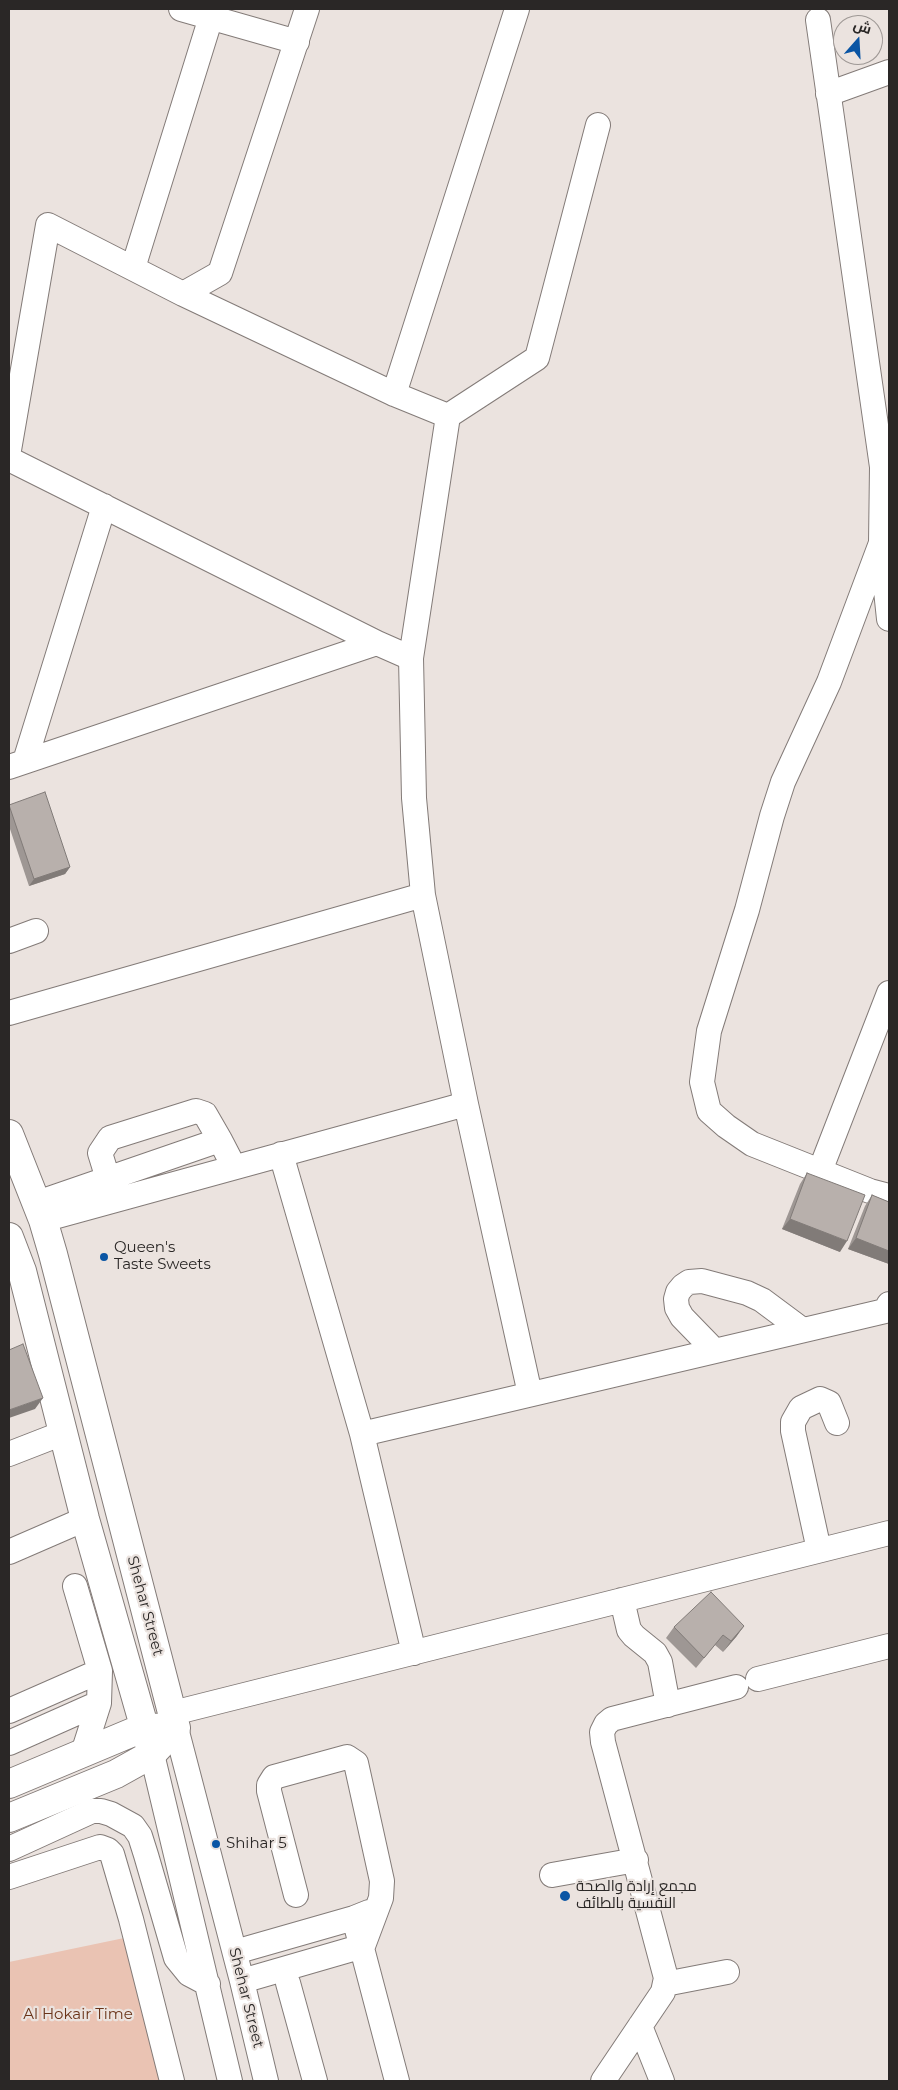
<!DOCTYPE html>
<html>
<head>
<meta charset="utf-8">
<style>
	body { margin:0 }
	#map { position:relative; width:898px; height:2090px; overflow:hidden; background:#ebe3df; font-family:Montserrat,Cairo,sans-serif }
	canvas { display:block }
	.frame { position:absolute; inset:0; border:10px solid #2a2726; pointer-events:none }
	.north { position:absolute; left:833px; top:15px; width:50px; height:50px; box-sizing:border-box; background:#ebe3df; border:1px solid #9e9895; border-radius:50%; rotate:19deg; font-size:14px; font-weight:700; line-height:20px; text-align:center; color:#2a2726 }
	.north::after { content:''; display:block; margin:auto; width:18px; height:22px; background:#0a55a4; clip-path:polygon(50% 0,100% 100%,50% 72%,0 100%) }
</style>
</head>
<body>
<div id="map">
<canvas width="898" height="2090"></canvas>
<div class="frame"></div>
<div class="north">ش</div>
</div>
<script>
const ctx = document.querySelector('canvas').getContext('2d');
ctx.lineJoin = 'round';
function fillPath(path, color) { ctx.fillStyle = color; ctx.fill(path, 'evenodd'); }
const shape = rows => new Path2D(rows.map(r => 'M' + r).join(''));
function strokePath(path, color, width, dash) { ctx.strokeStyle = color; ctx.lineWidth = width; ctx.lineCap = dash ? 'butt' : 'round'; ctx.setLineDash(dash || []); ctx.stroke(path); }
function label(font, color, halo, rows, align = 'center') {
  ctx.font = font + ' Montserrat,Cairo,sans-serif'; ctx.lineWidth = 4.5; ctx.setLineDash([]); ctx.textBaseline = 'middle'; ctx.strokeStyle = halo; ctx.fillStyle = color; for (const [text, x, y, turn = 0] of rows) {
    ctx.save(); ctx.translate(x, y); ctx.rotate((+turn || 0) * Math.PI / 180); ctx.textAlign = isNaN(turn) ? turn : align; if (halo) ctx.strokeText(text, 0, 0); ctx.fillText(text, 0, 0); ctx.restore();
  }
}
const green = shape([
	[129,1937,160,2081,9,2081,9,1962]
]);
const minor = shape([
	[181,9,297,42],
	[818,20,882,467],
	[828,94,889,72],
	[133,268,211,17],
	[183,294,394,394,448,416,537,358,598,125],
	[394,394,517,9],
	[9,450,48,225,183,294,220,273,307,9],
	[9,459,377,643,411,658,414,798,423,895,466,1104,530,1394],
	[889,468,882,467,881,543,889,619],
	[881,543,829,682,783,782,772,816,747,910,709,1031,702,1082,709,1111,726,1126,752,1144,870,1191,889,1196],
	[411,658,448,416],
	[25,761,104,506],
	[9,767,377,643],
	[9,941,36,931],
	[9,1013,423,895],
	[281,1154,362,1434,414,1653],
	[820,1171,889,993],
	[108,1179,100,1153,110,1138,196,1111,205,1114,220,1140],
	[37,1203,220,1140,234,1167],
	[43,1220,466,1104],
	[714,1350,682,1317,677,1308,676,1299,678,1292,683,1286,689,1282,702,1281,747,1293,762,1300,801,1329],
	[362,1434,885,1311,889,1304],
	[9,1454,63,1433],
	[819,1550,793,1431,793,1422,801,1408,820,1399,829,1403,837,1423],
	[9,1552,85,1519],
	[622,1600,629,1630,634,1636,655,1653,660,1662,668,1705],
	[758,1679,889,1646],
	[9,1711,100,1671],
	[173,1713,889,1533],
	[176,1728,242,1981,266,2081],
	[9,1743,99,1703,100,1671,75,1586],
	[83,1753,99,1703],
	[152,1754,230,2081],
	[9,1849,92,1811,101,1811,111,1814,133,1826,140,1836,146,1855,176,1958,189,1974,208,1984],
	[552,1875,636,1860],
	[9,1877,100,1847,108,1850,112,1854,131,1919,172,2081],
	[354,1918,397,2081],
	[235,1952,354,1918,369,1912],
	[242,1981,363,1946,381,1898,382,1881,356,1763,347,1757,274,1777,269,1785,269,1791,296,1895],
	[288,1983,315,2081],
	[665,1984,727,1972],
	[640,2026,662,2081],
	[603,2081,663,1992,666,1978,603,1742,602,1732,606,1724,612,1719,736,1687]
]);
const major = shape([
	[9,1134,43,1220,53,1254,176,1728],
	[9,1237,22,1271,85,1519,152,1754],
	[9,1784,145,1727,162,1728],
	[9,1818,116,1774,152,1754,165,1740]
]);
const wall = shape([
	[9,805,70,867,65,874,29,886,9,826],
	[807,1173,840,1252,782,1229,800,1184],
	[872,1195,889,1202,889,1264,848,1249,865,1206],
	[744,1626,736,1637,723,1652,715,1645,696,1668,666,1638,674,1627]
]);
const shadedWall = shape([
	[70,867,65,874,29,886,34,879],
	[790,1219,847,1241,840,1252,782,1229],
	[856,1238,889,1251,889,1264,848,1249],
	[43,1398,35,1409,9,1418,9,1410],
	[744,1626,736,1637,723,1652,731,1641]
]);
const building = shape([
	[45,792,70,867,34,879,9,805,45,792],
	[807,1173,865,1195,847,1241,790,1219,807,1173],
	[872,1195,889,1202,889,1251,856,1238,872,1195],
	[23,1344,43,1398,9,1410,9,1350,23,1344],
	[711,1592,744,1626,731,1641,723,1635,704,1658,674,1627,711,1592]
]);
const markers = [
	[104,1257,5,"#0a55a4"],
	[216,1844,5,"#0a55a4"],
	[565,1896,6,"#0a55a4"]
];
const poiNames = [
	["Queen's",114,1248],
	["Taste Sweets",114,1265],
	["Shihar 5",226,1844],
	["مجمع إرادة والصحة",576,1887],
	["النفسية بالطائف",576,1904]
];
const streetNames = [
	["Shehar Street",145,1606,75],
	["Shehar Street",246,1998,76]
];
const parkNames = [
	["Al Hokair Time",78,2015]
];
fillPath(green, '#eac3b3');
strokePath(minor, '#837b78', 26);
strokePath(major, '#837b78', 30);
strokePath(minor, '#fff', 24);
strokePath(major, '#fff', 28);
fillPath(wall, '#9e9794');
fillPath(shadedWall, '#817b78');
fillPath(building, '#b8b0ac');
strokePath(building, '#817b78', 1);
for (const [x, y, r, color] of markers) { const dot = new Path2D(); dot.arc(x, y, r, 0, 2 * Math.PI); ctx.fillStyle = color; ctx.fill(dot); strokePath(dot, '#ebe3df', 2); }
label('15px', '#2a2726', '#ebe3df', poiNames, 'left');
label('15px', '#2a2726', '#ebe3df', streetNames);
label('15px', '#6a3419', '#ebe3df', parkNames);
</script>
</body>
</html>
